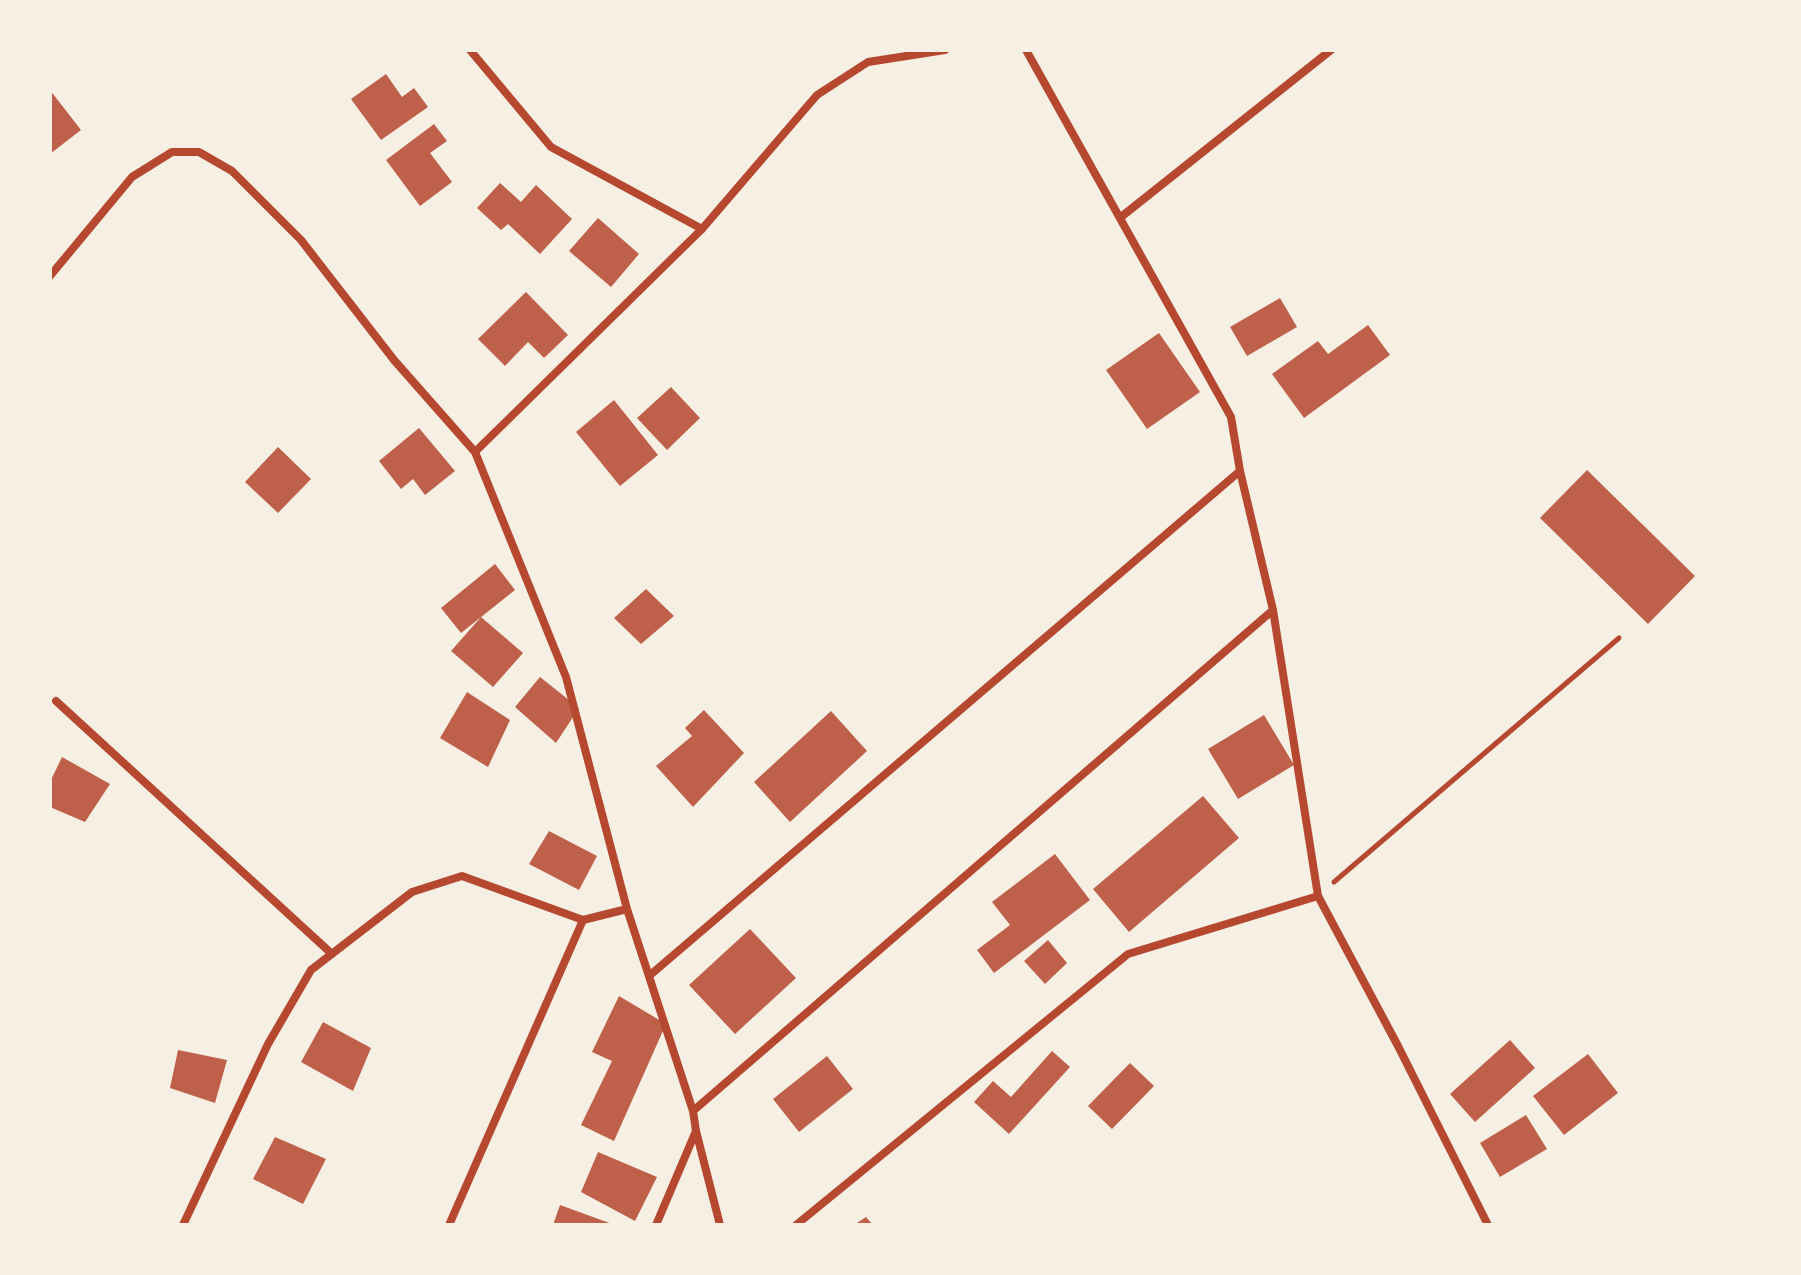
<!DOCTYPE html>
<html>
<head>
<meta charset="utf-8">
<style>
	body { margin:0 }
	#map { position:relative; width:1801px; height:1275px; overflow:hidden; background:#f6efe4; font-family:"Source Sans 3",sans-serif }
	canvas { display:block }
	.frame { position:absolute; inset:0; border:52px solid #f6efe4; pointer-events:none }
</style>
</head>
<body>
<div id="map">
<canvas width="1801" height="1275"></canvas>
<div class="frame"></div>
</div>
<script>
const ctx = document.querySelector('canvas').getContext('2d');
ctx.lineJoin = 'round';
function fillPath(path, color) { ctx.fillStyle = color; ctx.fill(path, 'evenodd'); }
const shape = rows => new Path2D(rows.map(r => 'M' + r).join(''));
function strokePath(path, color, width, dash) { ctx.strokeStyle = color; ctx.lineWidth = width; ctx.lineCap = dash ? 'butt' : 'round'; ctx.setLineDash(dash || []); ctx.stroke(path); }
const building = shape([
	[386,74,402,97,414,88,428,107,381,140,351,99],
	[50,90,81,130,50,154],
	[434,124,447,141,430,153,452,182,420,206,386,160],
	[500,183,521,202,536,185,572,219,540,254,508,224,501,230,477,208],
	[598,218,639,254,611,287,569,251],
	[526,292,568,335,544,358,528,342,505,366,478,339],
	[1280,298,1297,327,1247,356,1230,327],
	[1368,325,1390,355,1304,418,1272,374,1318,341,1328,354],
	[1159,333,1200,392,1147,429,1106,370],
	[671,387,700,418,667,450,637,418],
	[614,400,658,455,620,486,576,432],
	[419,428,455,471,425,495,413,479,401,489,379,461],
	[278,447,311,479,278,513,245,482],
	[1587,470,1695,576,1648,624,1540,518],
	[495,564,515,590,461,633,441,608],
	[646,589,674,616,641,644,614,618],
	[481,617,523,653,493,687,451,651],
	[540,677,579,708,556,743,515,707],
	[467,692,510,720,488,767,440,738],
	[704,710,744,753,693,807,656,766,692,736,685,728],
	[831,711,867,751,790,822,754,782],
	[1264,715,1294,765,1238,799,1208,749],
	[62,757,110,784,85,822,50,807,50,782],
	[1203,796,1239,838,1129,932,1093,889],
	[549,831,597,856,579,890,529,864],
	[1055,854,1090,900,994,973,977,950,1010,925,992,902],
	[750,929,796,978,735,1034,689,985],
	[1048,940,1067,963,1045,984,1024,961],
	[619,996,666,1024,614,1141,581,1125,612,1061,592,1052],
	[323,1022,371,1048,353,1091,301,1062],
	[1510,1040,1535,1068,1475,1122,1450,1094],
	[178,1050,227,1060,215,1103,170,1088],
	[1052,1051,1070,1067,1009,1134,974,1102,993,1081,1011,1097],
	[1588,1054,1618,1093,1564,1135,1533,1096],
	[827,1056,853,1089,799,1132,773,1099],
	[1130,1063,1154,1086,1112,1129,1088,1106],
	[1526,1115,1547,1149,1500,1177,1480,1143],
	[275,1137,326,1159,303,1204,253,1179],
	[598,1152,657,1177,635,1221,581,1192],
	[560,1205,615,1225,553,1225],
	[866,1217,873,1225,854,1225]
]);
const path = shape([
	[1334,882,1619,638]
]);
const minor = shape([
	[470,50,551,147,702,229],
	[1026,50,1231,417,1240,471,1273,610,1318,896,1398,1046,1488,1225],
	[1121,217,1331,50],
	[50,276,132,177,172,152,199,152,232,171,301,240,394,360,475,452,566,677,627,909,693,1111,696,1131,720,1225],
	[475,452,702,229,817,95,868,62,945,50],
	[56,701,332,954],
	[649,976,1240,471],
	[693,1111,1273,610],
	[183,1225,268,1044,311,970,412,892,462,876,583,920,627,909],
	[449,1225,583,920],
	[656,1225,696,1131],
	[796,1225,1128,954,1318,896]
]);
fillPath(building, '#bf614a');
strokePath(path, '#b5482f', 5);
strokePath(minor, '#b5482f', 8);
</script>
</body>
</html>
